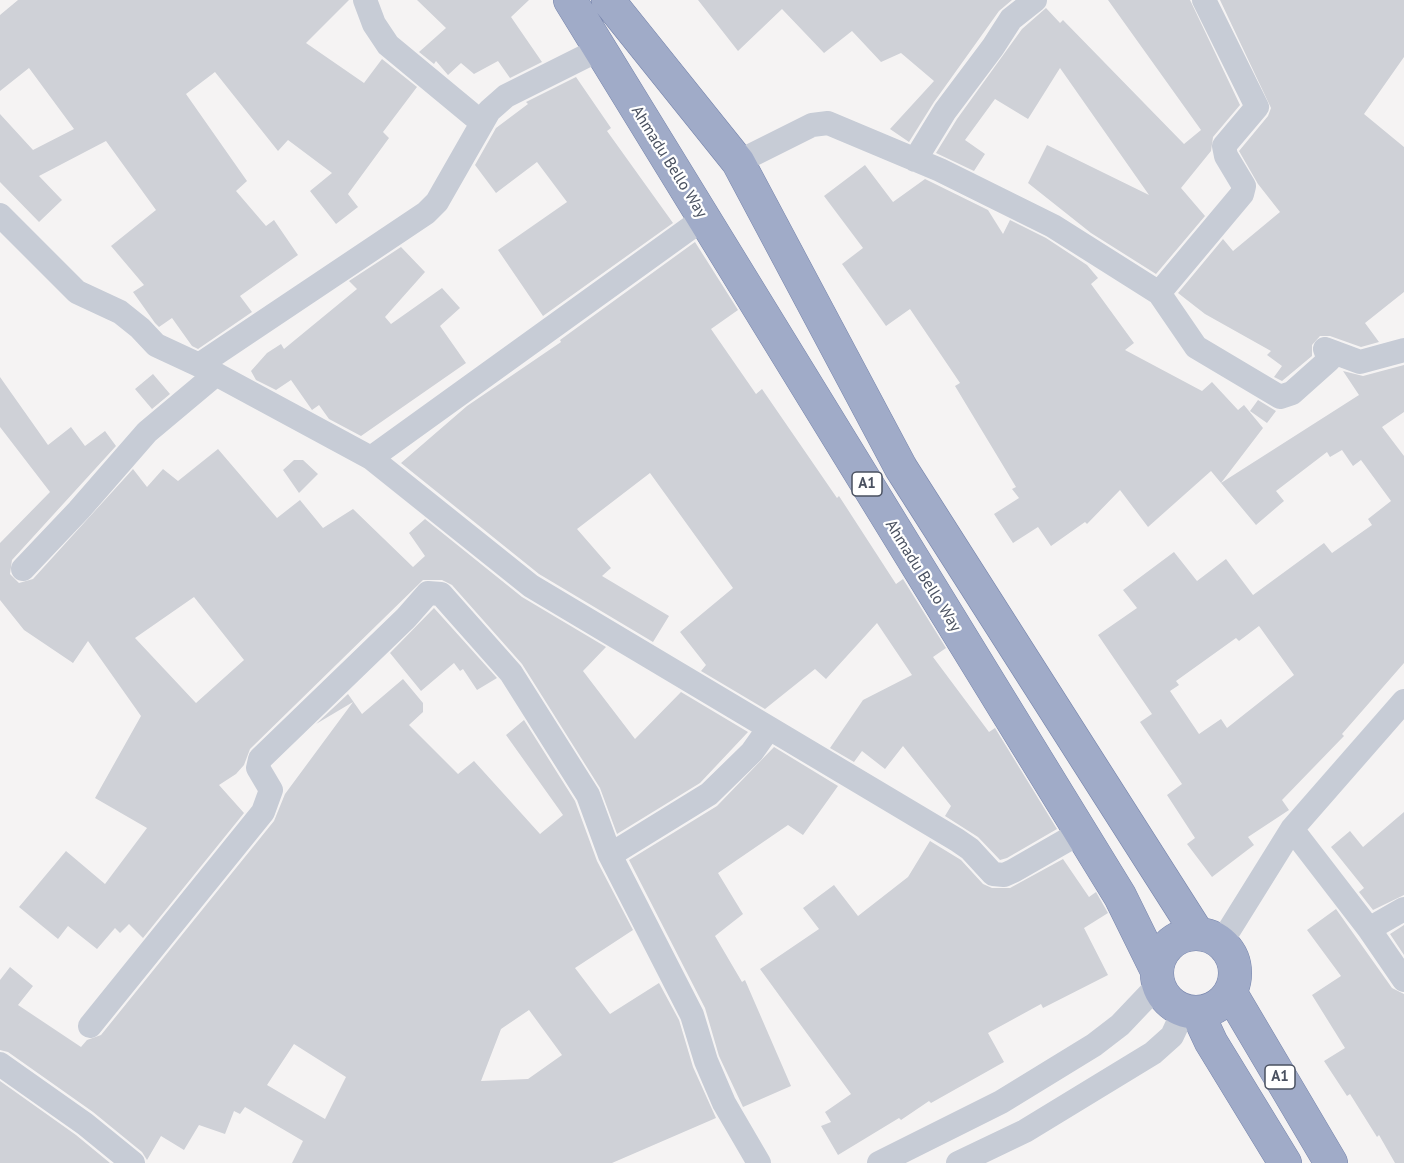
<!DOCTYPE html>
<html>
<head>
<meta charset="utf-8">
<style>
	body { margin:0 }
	canvas { display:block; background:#f5f3f3 }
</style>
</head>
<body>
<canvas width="1404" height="1163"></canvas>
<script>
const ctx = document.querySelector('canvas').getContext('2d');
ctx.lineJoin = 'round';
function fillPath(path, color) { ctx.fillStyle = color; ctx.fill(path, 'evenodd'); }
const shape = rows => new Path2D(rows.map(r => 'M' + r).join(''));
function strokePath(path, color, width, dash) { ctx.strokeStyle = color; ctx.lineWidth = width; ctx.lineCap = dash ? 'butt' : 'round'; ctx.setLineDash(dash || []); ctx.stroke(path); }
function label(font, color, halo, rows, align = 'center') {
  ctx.font = font + ' "PT Sans",sans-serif'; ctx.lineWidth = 4.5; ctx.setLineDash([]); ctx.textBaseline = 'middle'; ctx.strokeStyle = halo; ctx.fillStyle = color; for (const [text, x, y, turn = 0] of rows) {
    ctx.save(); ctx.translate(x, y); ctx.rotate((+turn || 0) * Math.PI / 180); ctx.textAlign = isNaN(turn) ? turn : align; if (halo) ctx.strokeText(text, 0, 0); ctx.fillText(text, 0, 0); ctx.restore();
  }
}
const building = shape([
	[18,0,349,0,306,43,364,83,382,59,417,87,383,132,389,138,348,194,358,207,336,224,310,191,332,173,288,140,278,151,215,72,186,94,247,181,236,191,266,226,274,220,298,255,240,296,252,312,198,349,192,346,172,318,159,327,155,323,133,292,144,285,111,246,156,210,106,141,39,176,62,200,39,222,0,182,0,114,33,150,74,129,29,68,0,91,0,15],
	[417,0,529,0,511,17,542,62,510,78,498,61,474,74,461,63,448,75,436,61,434,64,419,52,446,28],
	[698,0,1012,0,999,11,934,102,909,142,890,129,934,81,901,53,881,62,852,31,824,53,782,9,738,51],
	[1108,0,1190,0,1240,105,1213,137,1211,151,1181,188,1205,216,1156,274,1091,233,1028,183,1047,145,1149,195,1060,68,1028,119,995,99,965,140,985,154,974,171,936,153,957,119,1022,29,1046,8,1060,23,1063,20,1184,144,1201,130],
	[1220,0,1404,0,1404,57,1364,114,1404,147,1404,292,1365,323,1379,342,1361,347,1330,336,1320,336,1312,345,1312,356,1282,381,1274,377,1282,366,1267,355,1271,351,1205,314,1178,293,1223,239,1233,251,1280,212,1258,184,1239,151,1268,116,1271,108],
	[576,77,611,128,607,131,673,223,543,316,498,250,567,202,537,162,496,193,475,165,496,128,528,104,526,102],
	[865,165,893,202,925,179,988,210,1003,234,1010,220,1046,238,1087,265,1098,278,1091,284,1134,343,1125,350,1202,391,1212,382,1238,410,1244,405,1263,428,1221,483,1211,471,1148,527,1120,490,1087,524,1085,522,1051,546,1038,527,1013,543,994,514,1019,498,1012,489,1016,487,955,386,960,383,910,309,886,326,842,264,863,248,824,196],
	[695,242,738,310,711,329,756,394,762,389,837,498,839,496,896,584,903,579,946,648,933,657,989,732,995,728,1057,829,1007,858,1000,860,978,837,945,816,951,806,903,746,885,769,862,751,854,762,830,748,863,700,912,675,877,623,826,679,815,669,765,709,701,671,706,665,680,632,733,588,650,473,577,529,611,568,602,576,669,616,653,642,539,574,401,463,467,406,561,342,560,340],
	[401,247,425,272,385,317,391,324,442,288,460,308,440,326,466,363,361,436,329,419,319,405,312,410,291,380,276,390,256,380,251,371,267,353,281,344,284,349,357,289,349,281],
	[1404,365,1404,412,1382,427,1404,456,1404,663,1342,734,1344,736,1282,800,1289,810,1248,837,1254,845,1212,877,1187,844,1195,838,1167,795,1182,784,1140,722,1152,714,1098,635,1137,608,1123,590,1174,552,1197,581,1226,559,1253,595,1324,543,1332,553,1372,525,1368,519,1391,501,1361,460,1353,466,1342,450,1330,457,1327,452,1276,491,1284,501,1256,525,1221,483,1359,395,1343,371,1363,376],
	[1259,626,1294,675,1227,728,1221,719,1199,734,1170,691,1179,685,1176,681,1236,638,1239,641],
	[153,374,170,394,152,409,135,389],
	[0,377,48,445,71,427,85,446,105,431,116,446,12,560,10,574,19,583,33,579,133,469,147,487,163,469,178,481,218,449,277,518,300,500,323,528,353,509,413,567,425,556,409,533,425,519,522,597,606,647,583,671,635,739,681,692,748,732,700,783,617,834,600,788,522,664,452,585,442,580,423,580,250,749,244,765,236,774,219,785,244,813,143,938,129,924,120,933,115,928,97,949,68,926,58,939,19,907,66,851,105,884,147,828,95,798,141,716,88,641,73,663,24,630,0,600,0,543,50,492,0,427],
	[194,597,244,660,196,703,135,638],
	[1258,400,1276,411,1267,423,1250,411],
	[294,460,303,460,318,474,299,493,283,470],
	[434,608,497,678,477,690,463,669,460,671,454,663,421,691,390,653],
	[403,679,423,703,423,712,409,725,458,774,474,761,540,834,563,815,506,735,524,720,575,801,597,861,633,930,575,968,610,1014,659,983,679,1020,693,1067,716,1118,612,1163,292,1163,303,1141,245,1107,240,1114,234,1111,225,1134,199,1125,184,1150,161,1136,147,1160,142,1152,93,1112,8,1052,0,1050,0,980,10,967,33,986,18,1005,81,1047,87,1040,101,1035,274,821,285,794,353,702,316,724,348,694,362,714],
	[529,1010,562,1055,528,1079,481,1081,501,1029],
	[294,1044,346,1077,325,1119,267,1085],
	[774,747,838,786,803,835,788,825,718,873,743,914,715,936,742,982,745,980,791,1086,743,1107,719,1056,705,1008,629,860,717,806],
	[1404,812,1404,895,1373,910,1359,892,1364,888,1331,847,1350,831,1363,847],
	[930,841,961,860,983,884,992,888,1010,888,1063,859,1089,897,1096,892,1108,913,1084,928,1108,975,1043,1008,1041,1004,988,1033,1004,1062,931,1103,929,1101,901,1120,899,1118,838,1155,821,1126,831,1122,825,1112,851,1094,760,969,819,929,803,908,834,885,858,916,908,877],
	[1336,909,1392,988,1404,994,1404,1163,1395,1163,1379,1135,1377,1137,1350,1094,1347,1096,1324,1061,1345,1048,1312,995,1341,976,1307,930],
	[1404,925,1404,955,1390,934],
	[0,1081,76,1135,110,1163,0,1163]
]);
const minor = shape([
	[365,0,374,24,388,45,481,122],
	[915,160,945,111,993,47,1011,19,1035,0],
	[738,162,812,125,828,123,940,170,1053,226,1159,293,1196,347,1280,397,1292,393,1329,360,1325,349],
	[0,215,77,292,120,312,140,328,156,345,199,365,371,458,531,586,957,840,970,849,993,874,1004,875,1013,871,1081,832],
	[1159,293,1242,194,1244,186,1226,156,1224,146,1257,107,1204,0],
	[1325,349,1360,362,1404,350],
	[199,365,426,213,437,202,489,111,506,96,600,49],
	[371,458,704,218],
	[23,569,79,510,147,432,215,375],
	[1292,829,1369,929,1404,980],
	[610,855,709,794,752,752,769,728],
	[1369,929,1404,909],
	[1221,943,1292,829,1404,701],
	[90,1026,263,812,271,790,258,768,260,759,406,618,428,593,441,594,511,673,588,795,610,855,692,1015,706,1061,724,1103,759,1163],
	[0,1064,85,1124,133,1163],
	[879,1163,1001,1102,1094,1045,1120,1025,1158,985],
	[958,1163,1025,1131,1153,1053,1172,1036,1184,1010]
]);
const trunk = shape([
	[570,0,1120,896,1157,971],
	[608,0,738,162,901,468,1198,934],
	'1157 973a39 39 0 1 1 78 0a39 39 0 1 1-78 0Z',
	[1230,992,1331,1163],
	[1197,1012,1211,1042,1285,1163]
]);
const shields = [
	[867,484,30],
	[1280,1077,30]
];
const shieldNames = [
	["A1",867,484],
	["A1",1280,1077]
];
const streetNames = [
	["Ahmadu Bello Way",669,162,58],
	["Ahmadu Bello Way",923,576,58]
];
fillPath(building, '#cfd1d7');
strokePath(trunk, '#7785ac', 34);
strokePath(minor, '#c7ccd6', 24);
strokePath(trunk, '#a0abc8', 33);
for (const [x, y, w] of shields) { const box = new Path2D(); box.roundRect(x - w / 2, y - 12, w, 24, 4.5); ctx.fillStyle = '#fff'; ctx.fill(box); strokePath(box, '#4a5160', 1.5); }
label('bold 15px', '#4a5160', null, shieldNames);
label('16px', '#4a5160', '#fff', streetNames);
</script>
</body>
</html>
